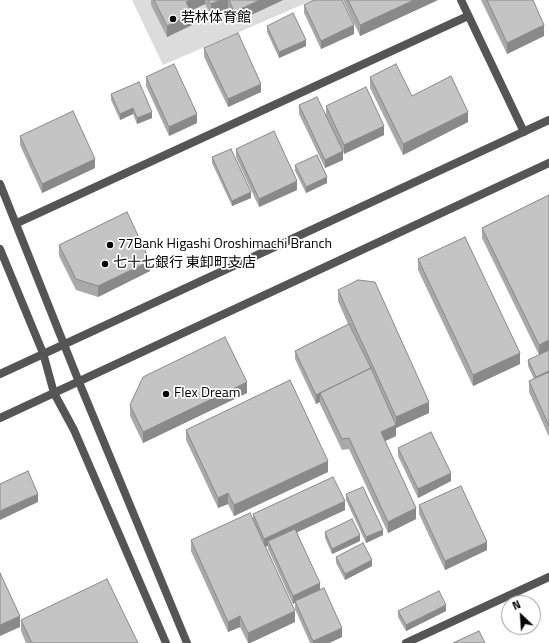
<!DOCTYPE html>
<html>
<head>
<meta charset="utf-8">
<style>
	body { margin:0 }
	#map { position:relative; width:549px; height:643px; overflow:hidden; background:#fff; font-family:"Titillium Web",sans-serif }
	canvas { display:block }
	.north { position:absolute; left:501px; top:595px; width:40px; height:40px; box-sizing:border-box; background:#fff; border:1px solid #999; border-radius:50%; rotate:335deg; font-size:11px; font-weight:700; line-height:16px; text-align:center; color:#000 }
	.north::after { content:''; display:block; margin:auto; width:14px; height:18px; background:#000; clip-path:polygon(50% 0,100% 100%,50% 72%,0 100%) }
</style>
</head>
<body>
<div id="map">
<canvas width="549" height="643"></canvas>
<div class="north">N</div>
</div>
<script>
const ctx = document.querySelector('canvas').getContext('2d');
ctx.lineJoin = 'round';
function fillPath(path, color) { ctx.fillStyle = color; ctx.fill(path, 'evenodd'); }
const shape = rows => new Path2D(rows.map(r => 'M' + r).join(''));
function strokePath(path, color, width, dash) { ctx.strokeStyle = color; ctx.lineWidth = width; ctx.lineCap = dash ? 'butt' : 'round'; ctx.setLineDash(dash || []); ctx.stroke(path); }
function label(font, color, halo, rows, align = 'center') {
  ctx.font = font + ' "Titillium Web","Noto Sans JP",sans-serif'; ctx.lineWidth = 3.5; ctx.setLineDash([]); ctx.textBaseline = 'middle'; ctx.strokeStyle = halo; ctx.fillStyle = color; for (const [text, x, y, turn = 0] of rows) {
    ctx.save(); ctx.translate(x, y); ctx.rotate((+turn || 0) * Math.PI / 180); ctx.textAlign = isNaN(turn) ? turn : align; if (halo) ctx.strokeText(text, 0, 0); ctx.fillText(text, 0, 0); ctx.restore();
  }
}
const green = shape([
	[132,0,313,0,163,65]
]);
const minor = shape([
	[461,0,524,132],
	[17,223,468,16]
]);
const tertiary = shape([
	[0,184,79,382,187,643],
	[0,249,43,353,54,393,74,430,166,643],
	[0,374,549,120],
	[0,418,549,163],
	[406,643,549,577]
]);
const wall = shape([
	[151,0,283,0,234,23,228,8,211,15,205,4,190,11,192,25,167,37,151,5],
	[343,0,438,0,360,36],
	[481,0,533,0,544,36,507,54],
	[304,5,354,34,321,49,304,13],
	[267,26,306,46,279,58,267,32],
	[204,48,261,92,228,107,204,57],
	[146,77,197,123,169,136,146,86],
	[370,77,412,96,468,122,403,155,370,88],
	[111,94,152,118,137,124,133,114,120,120,111,100],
	[299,105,326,114,326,106,384,135,344,154,343,151,343,160,325,168,299,114],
	[20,136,95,168,42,193,20,145],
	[236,149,297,190,259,207,236,157],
	[212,157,251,198,232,206,212,163],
	[295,165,327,183,306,193,295,171],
	[549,195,549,437,529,392,529,381,534,379,528,366,528,360,539,355,482,238,482,228],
	[59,245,150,271,98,297,76,290,59,256],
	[418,259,520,364,473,386,418,270],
	[338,290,429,413,396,428,396,436,385,441,416,519,388,533,349,449,342,450,320,404,320,402,316,404,295,359,295,351,348,324,338,301],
	[247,393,143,443,130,416,130,405],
	[186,430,328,472,234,516,228,504,218,508,186,440],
	[398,448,451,481,418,498,398,456],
	[346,494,383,535,366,543,346,500],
	[419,505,487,550,445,570,419,514],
	[345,510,297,532,320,590,342,637,329,643,310,643,295,609,295,603,293,604,268,549,268,546,265,547,295,622,250,643,248,643,240,627,228,632,191,551,191,540,253,520,253,514],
	[325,532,360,541,332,554,325,538],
	[336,557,372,566,345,580,336,563],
	[398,611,446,611,406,631,398,617],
	[21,620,138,643,26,643,21,631]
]);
const shadedWall = shape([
	[191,0,205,0,205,4,186,13,186,2],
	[220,0,228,0,228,8,211,15,211,4],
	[260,0,283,0,234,23,234,12],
	[414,0,438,0,360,36,360,25],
	[192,14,192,25,167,37,167,26],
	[354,25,354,34,321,49,321,41],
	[544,25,544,36,507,54,507,43],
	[306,40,306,46,279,58,279,52],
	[261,84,261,92,228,107,228,99],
	[133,108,133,114,120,120,120,114],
	[152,112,152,118,137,124,137,118],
	[468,112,468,122,403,155,403,144],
	[197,114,197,123,169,136,169,127],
	[384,126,384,135,344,154,344,145],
	[343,151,343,160,325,168,325,160],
	[95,159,95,168,42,193,42,184],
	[327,177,327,183,306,193,306,187],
	[297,181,297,190,259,207,259,199],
	[251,192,251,198,232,206,232,201],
	[150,261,150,271,98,297,98,286],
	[549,340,549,351,539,356,539,345],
	[520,353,520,364,473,386,473,375],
	[549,371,549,376,536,383,536,377],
	[247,382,247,393,143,443,143,432],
	[320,393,320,402,316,404,316,395],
	[429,402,429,413,396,428,396,436,381,443,381,432,396,425,396,417],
	[328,461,328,472,234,516,234,505],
	[451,473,451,481,418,498,418,489],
	[228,493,228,504,218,508,218,498],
	[38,494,38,502,0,520,0,511],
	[345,501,345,510,270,545,268,541,268,546,264,547,264,539],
	[416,508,416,519,388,533,388,522],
	[383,530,383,535,366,543,366,537],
	[360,535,360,541,332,554,332,549],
	[487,542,487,550,445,570,445,561],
	[372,560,372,566,345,580,345,574],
	[320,583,320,592,295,601,295,603,293,604,293,596],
	[446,605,446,611,406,631,406,625],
	[295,611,295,622,250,643,248,643,248,633],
	[20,616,20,627,0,636,0,625],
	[240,616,240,627,228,632,228,622],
	[342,628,342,637,329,643,313,643,313,641]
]);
const building = shape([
	[154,0,191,0,186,2,192,14,167,26,154,0],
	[208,0,220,0,211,4,208,0],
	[229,0,260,0,234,12,229,0],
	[314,0,342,0,354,25,321,41,304,5,314,0],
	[348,0,414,0,360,25,348,0],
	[487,0,533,0,544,25,507,43,487,0],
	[293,13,306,40,279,52,267,26,293,13],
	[238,33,261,84,228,99,204,48,238,33],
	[174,64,197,114,169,127,146,77,174,64],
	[396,64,412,96,451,76,468,112,403,144,370,77,396,64],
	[139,82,152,112,137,118,133,108,120,114,111,94,139,82],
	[366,87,384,126,344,145,326,106,366,87],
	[317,97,343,151,325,160,299,105,317,97],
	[73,111,95,159,42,184,20,136,73,111],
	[274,131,297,181,259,199,236,149,274,131],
	[231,149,251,192,232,201,212,157,231,149],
	[317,155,327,177,306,187,295,165,317,155],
	[549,195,549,340,539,345,482,228,549,195],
	[127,212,150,261,98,286,76,279,59,245,127,212],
	[465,237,520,353,473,375,418,259,465,237],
	[358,280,375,282,429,402,396,417,338,290,358,280],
	[349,324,371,368,316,395,295,351,349,324],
	[225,337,247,382,143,432,130,405,143,377,225,337],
	[549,350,549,371,536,377,528,360,549,350],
	[371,368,396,425,381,432,416,508,388,522,349,438,342,439,320,393,371,368],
	[549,372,549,426,529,381,549,372],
	[290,380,328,461,234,505,228,493,218,498,186,430,290,380],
	[431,432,451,473,418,489,398,448,431,432],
	[28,471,38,494,0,511,0,484,28,471],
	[333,477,345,501,264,539,253,514,333,477],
	[461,486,487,542,445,561,419,505,461,486],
	[363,487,383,530,366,537,346,494,363,487],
	[250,513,295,611,248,633,240,616,228,622,191,540,250,513],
	[352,519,360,535,332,549,325,532,352,519],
	[295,529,320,583,293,596,268,541,295,529],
	[363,543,372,560,345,574,336,557,363,543],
	[0,573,20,616,0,625,0,573],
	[107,579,138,643,32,643,21,620,107,579],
	[324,588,342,628,313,641,295,601,324,588],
	[439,591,446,605,406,625,398,611,439,591],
	[479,631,485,643,453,643,479,631]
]);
const markers = [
	[173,19,4,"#000"],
	[110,245,4,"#000"],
	[105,264,4,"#000"],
	[166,394,4,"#000"]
];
const poiNames = [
	["若林体育館",181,19],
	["77Bank Higashi Oroshimachi Branch",118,245],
	["七十七銀行 東卸町支店",113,264],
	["Flex Dream",174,394]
];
fillPath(green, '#dcdcdc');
strokePath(minor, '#555', 8);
strokePath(tertiary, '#555', 8);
fillPath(wall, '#a9a9a9');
fillPath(shadedWall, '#898989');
fillPath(building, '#c4c4c4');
strokePath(building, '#898989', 1);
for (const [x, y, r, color] of markers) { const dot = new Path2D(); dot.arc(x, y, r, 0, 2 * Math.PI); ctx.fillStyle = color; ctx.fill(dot); strokePath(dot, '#fff', 1.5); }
label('14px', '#000', '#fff', poiNames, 'left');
</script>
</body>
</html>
